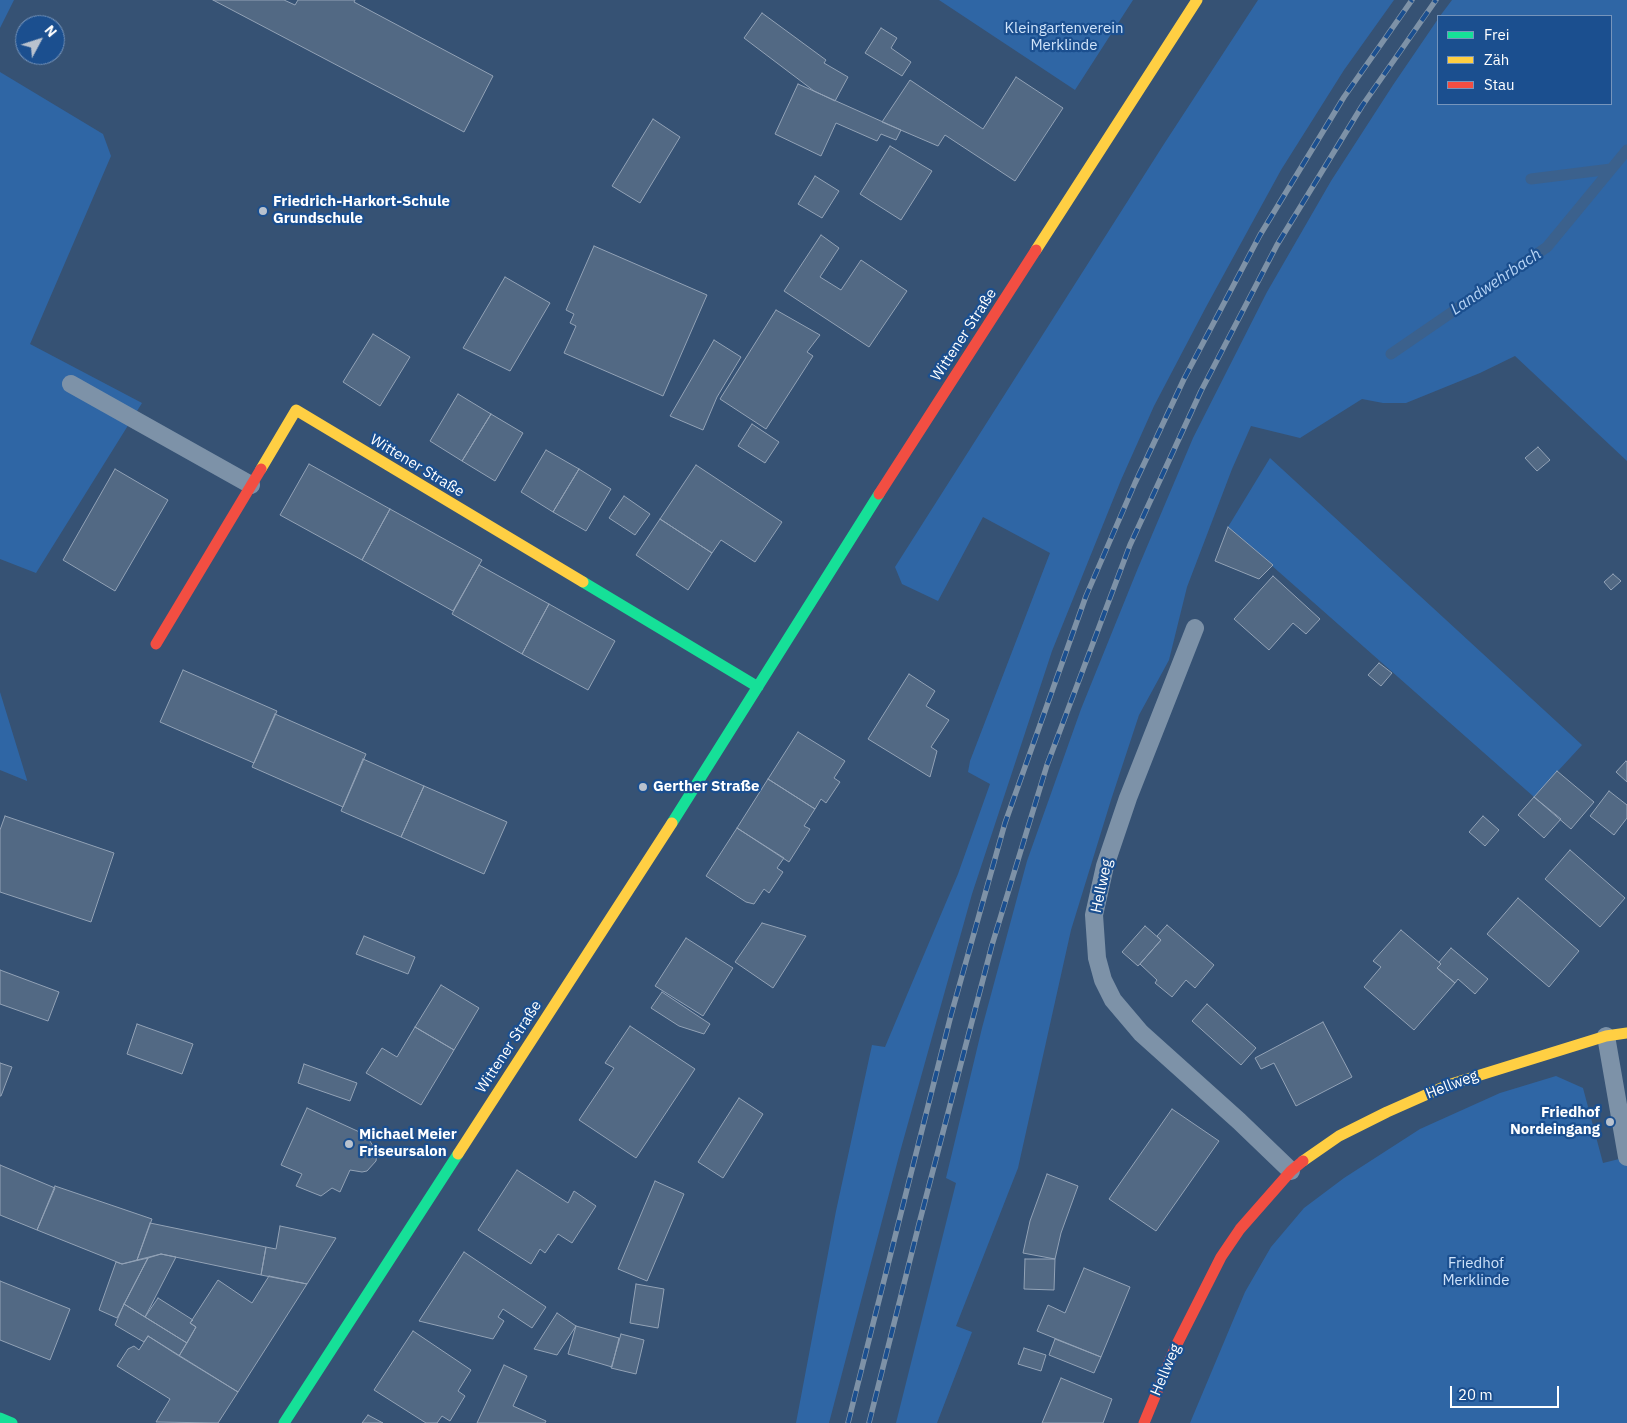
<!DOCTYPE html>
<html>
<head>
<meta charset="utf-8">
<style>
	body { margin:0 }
	#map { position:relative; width:1627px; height:1423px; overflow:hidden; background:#365274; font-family:"IBM Plex Sans",sans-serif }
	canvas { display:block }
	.legend { position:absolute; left:1437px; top:15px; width:175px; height:90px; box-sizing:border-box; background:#1b4f8f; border:1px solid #7695bc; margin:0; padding:6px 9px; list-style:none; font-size:15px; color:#fff }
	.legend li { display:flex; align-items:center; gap:10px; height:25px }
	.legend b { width:25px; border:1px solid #7695bc }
	.north { position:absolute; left:15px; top:15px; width:50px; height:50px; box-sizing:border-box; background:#1b4f8f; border:1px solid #7695bc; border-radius:50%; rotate:50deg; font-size:14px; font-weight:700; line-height:20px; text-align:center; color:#fff }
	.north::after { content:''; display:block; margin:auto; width:18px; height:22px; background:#b9c2ce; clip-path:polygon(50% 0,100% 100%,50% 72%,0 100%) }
	.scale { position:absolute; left:1450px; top:1386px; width:109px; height:22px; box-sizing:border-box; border:2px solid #fff; border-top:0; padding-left:6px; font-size:15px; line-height:18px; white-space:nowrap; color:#fff; -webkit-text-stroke:4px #1b4f8f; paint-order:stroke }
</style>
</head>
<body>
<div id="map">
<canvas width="1627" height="1423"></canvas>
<ul class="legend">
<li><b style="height:6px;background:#16e098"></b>Frei</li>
<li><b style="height:6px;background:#ffcf43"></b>Zäh</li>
<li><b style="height:6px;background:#f24e42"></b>Stau</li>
</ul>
<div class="north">N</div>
<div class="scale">20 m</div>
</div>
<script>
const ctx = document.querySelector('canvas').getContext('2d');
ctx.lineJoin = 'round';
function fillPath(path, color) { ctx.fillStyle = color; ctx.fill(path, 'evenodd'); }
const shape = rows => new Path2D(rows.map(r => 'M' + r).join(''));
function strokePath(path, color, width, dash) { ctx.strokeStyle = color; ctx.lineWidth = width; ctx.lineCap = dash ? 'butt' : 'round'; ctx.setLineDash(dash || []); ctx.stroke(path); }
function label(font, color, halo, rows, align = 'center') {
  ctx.font = font + ' "IBM Plex Sans",sans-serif'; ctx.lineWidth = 4.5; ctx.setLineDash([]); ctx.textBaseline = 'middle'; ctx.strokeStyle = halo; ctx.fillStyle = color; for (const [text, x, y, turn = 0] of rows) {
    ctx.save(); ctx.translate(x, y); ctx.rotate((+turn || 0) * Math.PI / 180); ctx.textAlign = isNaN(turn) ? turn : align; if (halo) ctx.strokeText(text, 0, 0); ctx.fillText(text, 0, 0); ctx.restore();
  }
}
const green = shape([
	[0,0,14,0,0,28],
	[939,0,1133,0,1075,90],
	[1258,0,1394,0,1344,70,1281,170,1206,307,1154,406,1121,480,1052,651,972,894,900,1152,829,1423,796,1423,836,1211,872,1045,885,1047,958,874,990,784,968,772,970,761,1050,553,983,517,938,601,902,584,895,567,1164,144],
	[1452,0,1627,0,1627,461,1515,356,1480,373,1406,403,1383,403,1362,399,1300,438,1251,426,1232,469,1187,587,1169,660,1139,715,1111,800,1071,930,1018,1168,956,1326,972,1332,937,1423,896,1423,956,1183,946,1178,982,1028,1027,861,1081,709,1138,568,1193,438,1267,292,1331,181,1393,85,1438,19,1438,104,1611,104,1611,16,1440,16],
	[0,72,103,134,111,156,30,344,142,403,36,573,0,559],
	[1270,458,1582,745,1534,797,1228,527],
	[0,692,27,780,27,781,0,770],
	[1556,1076,1583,1088,1603,1163,1627,1157,1627,1423,1190,1423,1245,1292,1271,1247,1304,1208,1344,1178,1420,1129,1500,1093]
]);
const stream = shape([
	[1531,179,1611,169],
	[1391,354,1547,247,1627,150]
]);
const building = shape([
	[213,0,284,0,295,5,298,0,355,0,354,2,493,76,464,132,213,0],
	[762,13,826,60,824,63,848,77,835,101,814,91,744,38,762,13],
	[881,28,897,38,891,48,911,62,902,76,865,53,881,28],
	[1016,77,1063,108,1015,181,945,135,938,146,882,122,910,80,983,129,1016,77],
	[798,84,901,130,896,140,881,134,877,141,836,123,821,156,775,134,798,84],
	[653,119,680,137,640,203,612,186,653,119],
	[890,146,932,171,901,220,860,194,890,146],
	[815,176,839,191,822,218,798,204,815,176],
	[821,235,839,248,820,277,841,290,861,260,907,291,869,347,784,291,821,235],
	[594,246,707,295,663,396,564,353,576,326,570,323,574,314,566,310,594,246],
	[505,277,550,303,510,371,463,348,505,277],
	[776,310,820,335,807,352,813,356,766,429,720,399,776,310],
	[373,334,410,357,380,406,343,382,373,334],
	[714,340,741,357,717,397,703,430,670,416,714,340],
	[458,394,491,414,462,461,430,441,458,394],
	[491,414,523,433,495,481,462,461,491,414],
	[752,424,779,442,765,463,738,446,752,424],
	[1538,447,1550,460,1537,471,1525,458,1538,447],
	[546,450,579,469,553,512,521,492,546,450],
	[309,464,390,509,362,560,280,515,309,464],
	[696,465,782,522,755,562,721,540,712,553,660,519,696,465],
	[115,469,168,500,115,591,63,560,115,469],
	[579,469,611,489,586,531,553,512,579,469],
	[624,496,650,514,635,535,609,518,624,496],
	[390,509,482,560,453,611,362,560,390,509],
	[660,519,712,553,688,590,636,555,660,519],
	[1228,527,1273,565,1259,579,1215,561,1228,527],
	[479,565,549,604,522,654,452,614,479,565],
	[1613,574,1621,581,1611,590,1604,582,1613,574],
	[1273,576,1320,619,1306,634,1293,623,1269,650,1234,619,1273,576],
	[549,604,615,641,588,690,522,654,549,604],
	[1379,663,1392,673,1381,686,1368,675,1379,663],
	[183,670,277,711,254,763,160,722,183,670],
	[909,674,935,691,926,706,949,720,931,747,937,751,930,777,868,739,909,674],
	[275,714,366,754,343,807,252,767,275,714],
	[798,732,845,761,834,778,840,782,826,803,821,799,815,809,768,779,798,732],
	[363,759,424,786,401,837,341,811,363,759],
	[1626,761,1627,762,1627,782,1616,772,1626,761],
	[1557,771,1594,802,1571,829,1534,797,1557,771],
	[768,779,815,809,804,826,810,829,789,862,737,828,768,779],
	[424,786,507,822,484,874,401,837,424,786],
	[1609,791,1627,805,1627,818,1614,835,1590,816,1609,791],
	[1534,797,1561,819,1544,838,1518,815,1534,797],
	[5,816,114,853,91,922,0,892,0,830,5,816],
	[1483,816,1499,830,1485,846,1469,832,1483,816],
	[737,828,784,858,777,868,783,872,769,893,764,889,754,904,746,902,706,876,737,828],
	[1570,850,1625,898,1600,927,1545,879,1570,850],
	[1518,898,1579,951,1549,987,1487,934,1518,898],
	[762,923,806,936,773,988,735,962,762,923],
	[1167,925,1214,965,1195,988,1186,980,1172,997,1155,983,1157,980,1140,964,1161,940,1157,936,1167,925],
	[1145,926,1161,940,1138,966,1122,952,1145,926],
	[1401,930,1441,964,1437,968,1455,983,1414,1030,1364,987,1381,967,1373,961,1401,930],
	[364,936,415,957,408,974,356,954,364,936],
	[686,938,733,968,703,1016,655,986,686,938],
	[1451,948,1488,979,1475,994,1458,979,1455,983,1437,968,1441,964,1439,962,1451,948],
	[0,970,59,992,48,1021,0,1004,0,970],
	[441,985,479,1008,454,1050,415,1027,441,985],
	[662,992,710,1024,704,1034,679,1026,651,1008,662,992],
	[1207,1004,1256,1048,1241,1065,1192,1021,1207,1004],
	[1323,1022,1352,1077,1296,1106,1274,1063,1261,1069,1255,1058,1323,1022],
	[137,1024,193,1044,182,1074,127,1054,137,1024],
	[630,1026,695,1069,636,1158,579,1120,614,1068,605,1063,630,1026],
	[415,1027,454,1050,421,1105,366,1073,382,1048,397,1057,415,1027],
	[0,1063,12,1067,1,1096,0,1096,0,1063],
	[304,1064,357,1083,350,1101,298,1083,304,1064],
	[739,1098,763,1114,723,1178,698,1162,739,1098],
	[307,1108,366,1135,377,1152,376,1161,367,1171,362,1172,350,1170,340,1192,332,1188,321,1196,296,1186,302,1174,281,1165,307,1108],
	[1172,1109,1219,1141,1156,1231,1109,1199,1172,1109],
	[0,1165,55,1188,37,1230,0,1215,0,1165],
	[517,1170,568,1203,574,1191,596,1206,572,1243,558,1234,545,1253,540,1249,531,1264,478,1230,517,1170],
	[1047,1174,1078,1186,1061,1233,1055,1259,1023,1253,1030,1221,1047,1174],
	[655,1181,684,1194,647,1281,618,1269,655,1181],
	[55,1186,152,1219,137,1260,122,1264,37,1230,55,1186],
	[150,1223,266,1247,261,1275,161,1254,137,1260,150,1223],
	[280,1226,336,1238,307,1284,261,1275,266,1247,276,1249,280,1226],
	[464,1252,546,1307,532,1328,503,1309,498,1317,504,1321,493,1339,419,1321,464,1252],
	[161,1254,176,1257,145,1317,124,1304,148,1258,161,1254],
	[148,1258,117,1318,99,1310,116,1262,122,1264,148,1258],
	[1025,1259,1055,1259,1054,1290,1024,1289,1025,1259],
	[1084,1268,1130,1287,1101,1357,1037,1331,1048,1305,1065,1313,1084,1268],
	[269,1276,307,1284,238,1392,179,1356,196,1327,190,1323,218,1280,252,1303,269,1276],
	[0,1281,70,1309,50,1360,0,1340,0,1281],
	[636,1284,664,1289,658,1328,630,1323,636,1284],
	[158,1298,193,1320,190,1323,196,1327,187,1343,145,1317,158,1298],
	[124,1304,187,1343,179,1356,148,1336,144,1342,115,1325,124,1304],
	[557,1313,576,1326,557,1355,534,1349,557,1313],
	[576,1326,619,1338,612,1367,568,1354,576,1326],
	[413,1331,471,1370,458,1391,465,1396,450,1421,442,1416,437,1423,426,1423,374,1390,413,1331],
	[621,1334,644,1340,636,1374,611,1368,621,1334],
	[148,1336,238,1392,218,1423,156,1422,170,1399,117,1366,128,1349,134,1346,139,1350,148,1336],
	[1055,1339,1101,1357,1094,1373,1049,1355,1055,1339],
	[1024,1348,1046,1355,1041,1371,1018,1364,1024,1348],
	[504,1365,527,1376,513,1406,546,1421,545,1423,477,1423,504,1365],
	[1061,1378,1112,1399,1103,1423,1042,1423,1061,1378],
	[368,1415,383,1423,362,1423,368,1415]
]);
const lane = shape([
	[71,384,251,485],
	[1195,628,1128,798,1105,866,1094,915,1097,958,1103,980,1113,1000,1141,1033,1239,1121,1291,1171],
	[1606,1036,1627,1157]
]);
const fast = shape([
	[583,582,758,687],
	[672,823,879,494],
	[0,1418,12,1423],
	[284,1423,458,1154]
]);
const slow = shape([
	[1036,250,1197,0],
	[261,469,296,410,583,582],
	[458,1154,672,823],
	[1303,1161,1339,1136,1387,1112,1448,1085,1606,1036,1627,1033]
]);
const jam = shape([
	[879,494,1036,250],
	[156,644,261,469],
	[1144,1423,1175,1348,1221,1257,1240,1229,1291,1171,1303,1161]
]);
const rail = shape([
	[848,1423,951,1015,1005,823,1086,596,1135,483,1184,379,1260,235,1344,97,1412,0],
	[869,1423,920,1220,992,945,1047,765,1130,545,1201,391,1277,245,1362,106,1436,0]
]);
const markers = [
	[263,211,5,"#b9c2ce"],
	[643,787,5,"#b9c2ce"],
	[1610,1122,5,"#b9c2ce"],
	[349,1144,5,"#b9c2ce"]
];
const parkNames = [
	["Kleingartenverein",1064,29],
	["Merklinde",1064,46],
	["Friedhof",1476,1264],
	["Merklinde",1476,1281]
];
const poiNames = [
	["Friedrich-Harkort-Schule",273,202],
	["Grundschule",273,219],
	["Gerther Straße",653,787],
	["Friedhof",1600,1113,"right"],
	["Nordeingang",1600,1130,"right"],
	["Michael Meier",359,1135],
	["Friseursalon",359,1152]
];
const streetNames = [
	["Wittener Straße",964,335,-57],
	["Wittener Straße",417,466,31],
	["Hellweg",1102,886,-78],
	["Wittener Straße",509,1047,-57],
	["Hellweg",1452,1085,-21],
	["Hellweg",1166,1370,-67]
];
const waterNames = [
	["Landwehrbach",1496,282,-34]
];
fillPath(green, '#2f66a5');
strokePath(stream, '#3b618d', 11);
fillPath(building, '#526984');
strokePath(building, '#92a2b6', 1);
strokePath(lane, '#7d92a8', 18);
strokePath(fast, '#16e098', 11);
strokePath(slow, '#ffcf43', 11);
strokePath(jam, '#f24e42', 11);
strokePath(rail, '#7e92a7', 5.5);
strokePath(rail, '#1b4f8f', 4, [11]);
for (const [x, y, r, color] of markers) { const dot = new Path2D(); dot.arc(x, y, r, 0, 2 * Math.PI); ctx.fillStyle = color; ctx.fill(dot); strokePath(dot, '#1b4f8f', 2); }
label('15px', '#cfe3fa', '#1b4f8f', parkNames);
label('bold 15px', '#fff', '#1b4f8f', poiNames, 'left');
label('15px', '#fff', '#1b4f8f', streetNames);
label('italic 16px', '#b5d3f5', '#1b4f8f', waterNames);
</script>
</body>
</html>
